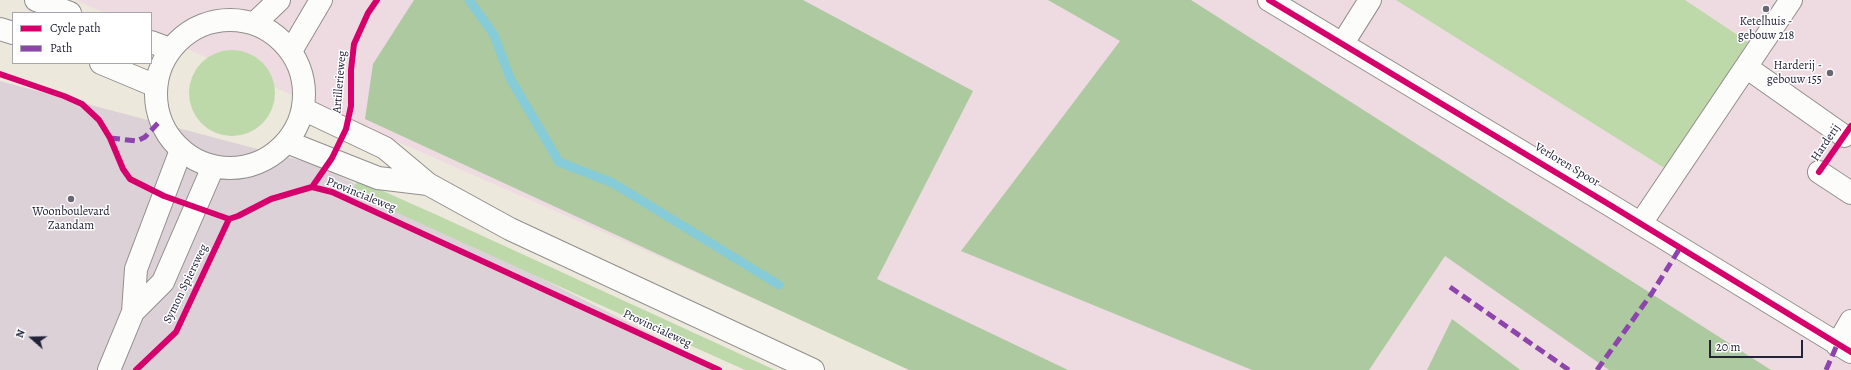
<!DOCTYPE html>
<html>
<head>
<meta charset="utf-8">
<style>
	body { margin:0 }
	#map { position:relative; width:1851px; height:370px; overflow:hidden; background:#ede8dc; font-family:Alegreya,serif }
	canvas { display:block }
	.legend { position:absolute; left:12px; top:12px; width:140px; height:52px; box-sizing:border-box; background:#fff; border:1px solid #a7a7b1; margin:0; padding:5px 7px; list-style:none; font-size:12px; color:#22223b }
	.legend li { display:flex; align-items:center; gap:8px; height:20px }
	.legend b { width:20px; border:1px solid #a7a7b1 }
	.north { position:absolute; left:12px; top:318px; width:40px; height:40px; -webkit-text-stroke:3px #fff; paint-order:stroke; rotate:290deg; font-size:11px; font-weight:700; line-height:16px; text-align:center; color:#22223b }
	.north::after { content:''; display:block; margin:auto; width:14px; height:18px; background:#22223b; clip-path:polygon(50% 0,100% 100%,50% 72%,0 100%) }
	.scale { position:absolute; left:1709px; top:340px; width:94px; height:18px; box-sizing:border-box; border:2px solid #22223b; border-top:0; padding-left:5px; font-size:12px; line-height:14px; white-space:nowrap; color:#22223b; -webkit-text-stroke:3px #fff; paint-order:stroke }
</style>
</head>
<body>
<div id="map">
<canvas width="1851" height="370"></canvas>
<ul class="legend">
<li><b style="height:5px;background:#d6006c"></b>Cycle path</li>
<li><b style="height:5px;background:#8e44ad"></b>Path</li>
</ul>
<div class="north">N</div>
<div class="scale">20 m</div>
</div>
<script>
const ctx = document.querySelector('canvas').getContext('2d');
ctx.lineJoin = 'round';
function fillPath(path, color) { ctx.fillStyle = color; ctx.fill(path, 'evenodd'); }
const shape = rows => new Path2D(rows.map(r => 'M' + r).join(''));
function strokePath(path, color, width, dash) { ctx.strokeStyle = color; ctx.lineWidth = width; ctx.lineCap = dash ? 'butt' : 'round'; ctx.setLineDash(dash || []); ctx.stroke(path); }
function label(font, color, halo, rows, align = 'center') {
  ctx.font = font + ' Alegreya,serif'; ctx.lineWidth = 3; ctx.setLineDash([]); ctx.textBaseline = 'middle'; ctx.strokeStyle = halo; ctx.fillStyle = color; for (const [text, x, y, turn = 0] of rows) {
    ctx.save(); ctx.translate(x, y); ctx.rotate((+turn || 0) * Math.PI / 180); ctx.textAlign = isNaN(turn) ? turn : align; if (halo) ctx.strokeText(text, 0, 0); ctx.fillText(text, 0, 0); ctx.restore();
  }
}
const built = shape([
	[75,0,1851,0,1851,370,916,370,151,33,151,13,105,13]
]);
const industrial = shape([
	[0,81,318,165,722,370,0,370]
]);
const green = shape([
	[1396,0,1685,0,1748,42,1666,169],
	'189 93a43 43 0 1 1 86 0a43 43 0 1 1-86 0Z',
	[358,180,437,215,775,370,745,370,598,304,354,193,353,189]
]);
const forest = shape([
	[414,0,803,0,973,91,877,279,1068,370,909,370,365,119,373,64],
	[1048,0,1191,0,1771,370,1609,370,1445,256,1369,370,1252,370,961,251,1120,41],
	[1452,319,1519,369,1520,370,1427,370]
]);
const stream = shape([
	[469,0,494,35,510,78,559,162,613,183,779,285]
]);
const minor = shape([
	[1269,0,1610,205,1851,352],
	[255,23,279,0],
	[1343,43,1370,0],
	[291,51,321,0],
	[1746,67,1844,136],
	[1819,172,1851,193],
	[1641,223,1791,0],
	[133,312,163,282,213,167],
	[1837,345,1851,321],
	[109,370,133,312,136,269,181,150]
]);
const major = shape([
	[36,0,70,13],
	'156 94a74 74 0 1 1 148 0a74 74 0 1 1-148 0Z',
	[0,29,13,33],
	[151,42,170,49],
	[101,63,156,86],
	[303,109,385,148,428,184,510,229,813,370],
	[287,142,378,178,428,184]
]);
const quiet = shape([
	[110,138,137,141,145,137,160,121],
	[1450,287,1569,370],
	[1597,370,1652,293,1680,248],
	[1826,370,1837,345]
]);
const cycleway = shape([
	[1269,0,1610,205,1851,352],
	[0,74,64,96,82,104,99,120,110,138,123,169,130,179,164,196,229,219,238,216,271,199,312,187,332,192,719,370],
	[1819,172,1851,126],
	[312,187,332,158,346,129,351,106,351,70,354,44,368,13,377,0],
	[136,370,176,332,229,219]
]);
const markers = [
	[1766,9,4,"#696773"],
	[1830,73,4,"#696773"],
	[71,199,4,"#696773"]
];
const poiNames = [
	["Ketelhuis -",1766,22],
	["gebouw 218",1766,36],
	["Harderij -",1822,66,"right"],
	["gebouw 155",1822,80,"right"],
	["Woonboulevard",71,212],
	["Zaandam",71,226]
];
const streetNames = [
	["Artillerieweg",340,82,-85],
	["Harderij",1826,143,-56],
	["Verloren Spoor",1567,165,31],
	["Provincialeweg",361,195,22],
	["Symon Spiersweg",186,284,-64],
	["Provincialeweg",657,329,25]
];
fillPath(built, '#eedbe1');
fillPath(industrial, '#dbd1d6');
fillPath(green, '#bdd9a9');
fillPath(forest, '#adc9a0');
strokePath(stream, '#85cbd8', 9);
strokePath(minor, '#918f8d', 24);
strokePath(major, '#918f8d', 24);
strokePath(minor, '#fcfcfa', 22);
strokePath(major, '#fcfcfa', 22);
strokePath(quiet, '#8e44ad', 5, [10, 5]);
strokePath(cycleway, '#d6006c', 6);
for (const [x, y, r, color] of markers) { const dot = new Path2D(); dot.arc(x, y, r, 0, 2 * Math.PI); ctx.fillStyle = color; ctx.fill(dot); strokePath(dot, '#fff', 1.5); }
label('12px', '#22223b', '#fff', poiNames);
label('12px', '#22223b', '#fff', streetNames);
</script>
</body>
</html>
